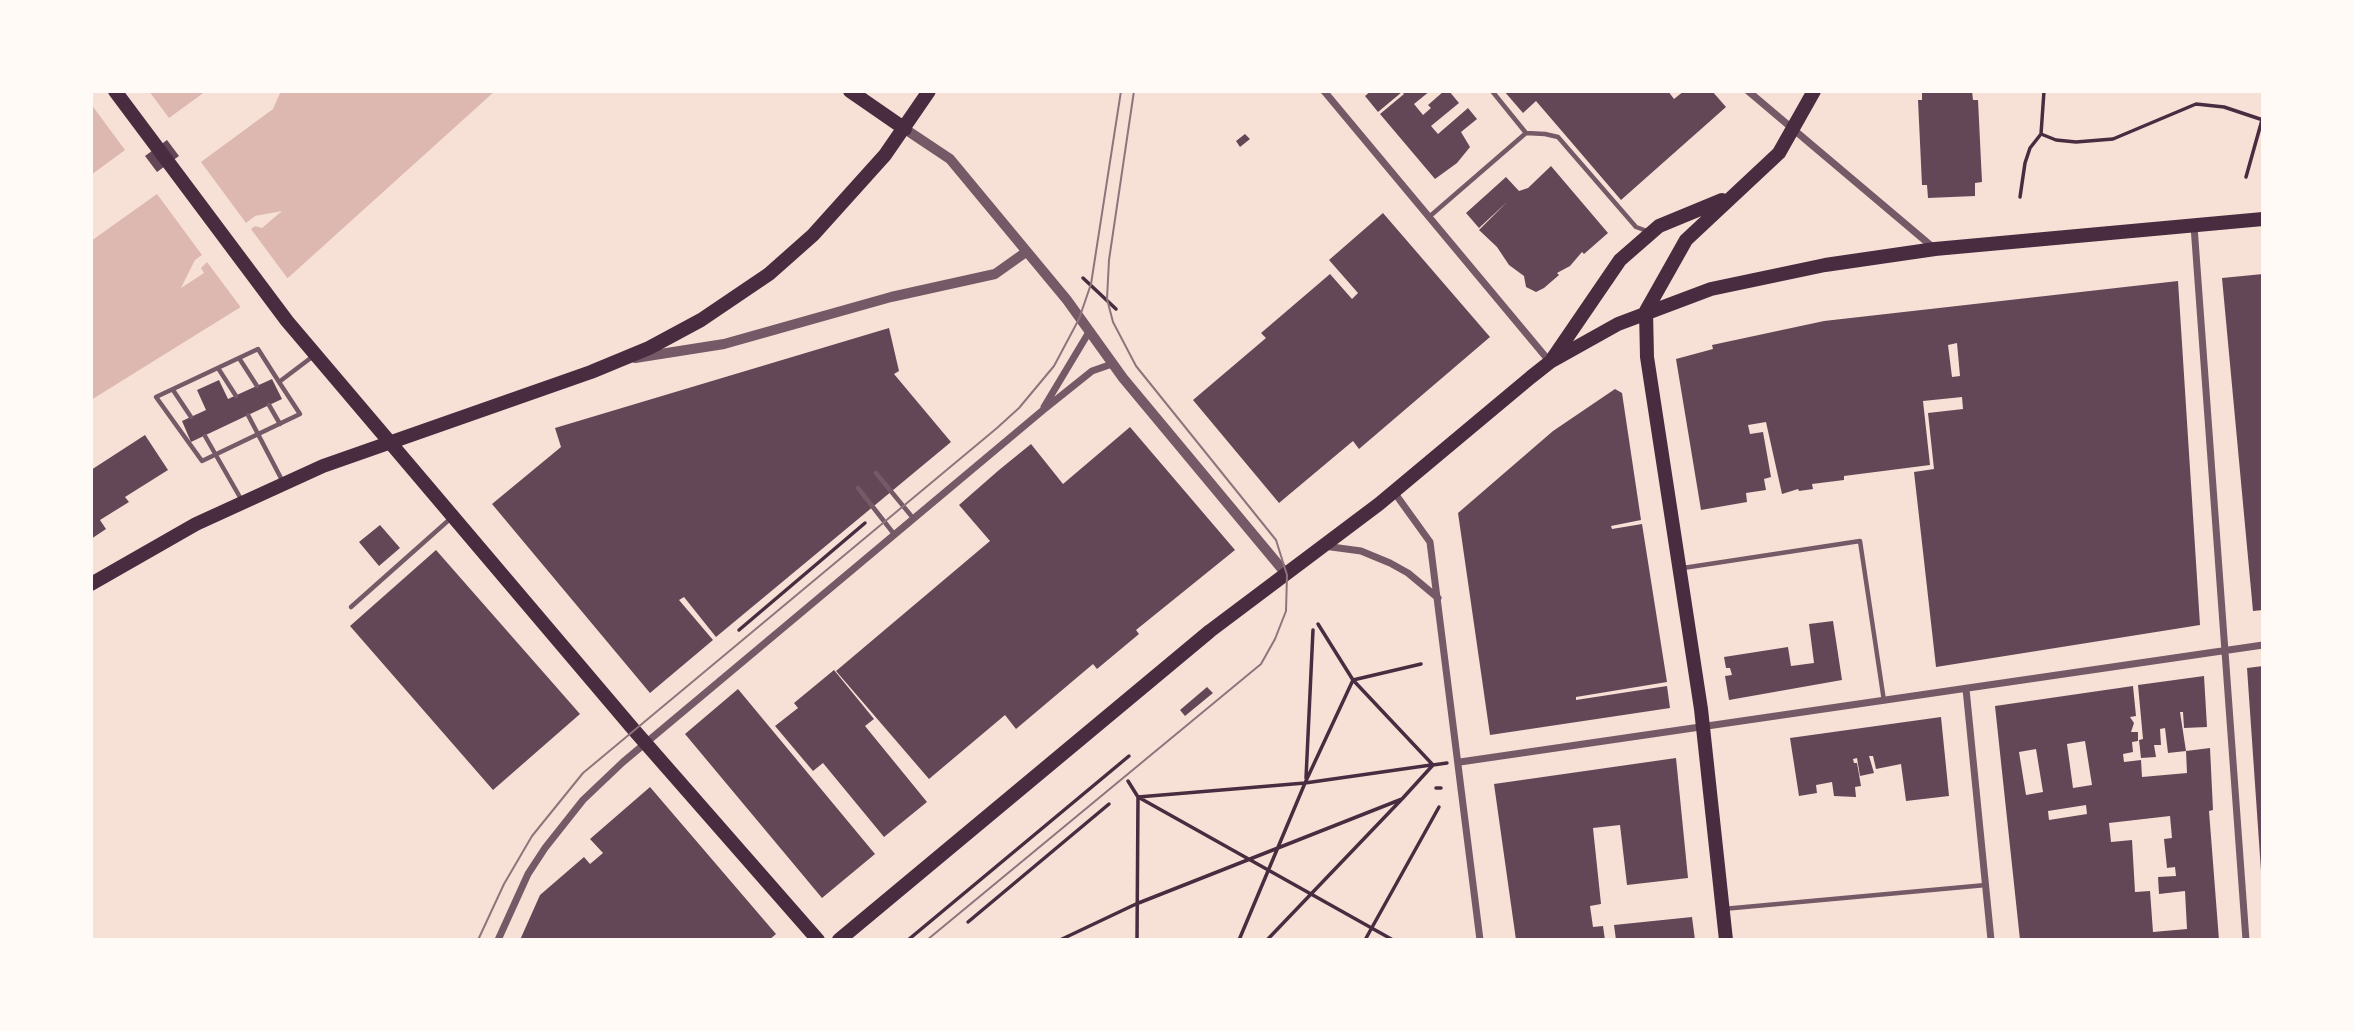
<!DOCTYPE html>
<html>
<head>
<meta charset="utf-8">
<style>
	body { margin:0 }
	#map { position:relative; width:2354px; height:1031px; overflow:hidden; background:#f7e1d7; font-family:"Alegreya Sans",sans-serif }
	canvas { display:block }
	.frame { position:absolute; inset:0; border:93px solid #fffaf5; pointer-events:none }
</style>
</head>
<body>
<div id="map">
<canvas width="2354" height="1031"></canvas>
<div class="frame"></div>
</div>
<script>
const ctx = document.querySelector('canvas').getContext('2d');
ctx.lineJoin = 'round';
function fillPath(path, color) { ctx.fillStyle = color; ctx.fill(path, 'evenodd'); }
const shape = rows => new Path2D(rows.map(r => 'M' + r).join(''));
function strokePath(path, color, width, dash) { ctx.strokeStyle = color; ctx.lineWidth = width; ctx.lineCap = dash ? 'butt' : 'round'; ctx.setLineDash(dash || []); ctx.stroke(path); }
const water = shape([
	[91,91,495,91,289,277,91,400]
]);
const pier = shape([
	[91,91,149,91,169,118,206,91,281,91,273,109,201,162,246,223,255,216,282,211,262,228,255,226,251,229,288,279,242,309,207,262,201,268,204,273,181,288,195,260,202,255,157,194,91,241,91,175,125,150,91,104]
]);
const building = shape([
	[1371,91,1430,91,1414,104,1423,115,1431,108,1428,105,1444,91,1449,91,1459,103,1431,126,1438,134,1468,108,1477,119,1461,132,1470,147,1457,163,1435,179,1380,114,1404,94,1402,92,1378,112,1365,96],
	[1504,91,1668,91,1674,99,1684,91,1712,91,1726,107,1621,200,1536,101,1523,113],
	[1922,91,1972,91,1973,100,1978,100,1982,182,1975,183,1975,196,1928,198,1927,185,1922,185,1918,100,1922,100],
	[1245,134,1250,139,1240,147,1236,141],
	[167,140,179,156,157,172,145,156],
	[1551,166,1608,233,1584,254,1582,252,1570,266,1557,273,1559,275,1544,288,1536,292,1526,287,1524,276,1509,265,1497,247,1479,230,1507,202,1479,228,1466,213,1506,177,1519,191,1528,188],
	[1383,213,1490,337,1359,449,1353,441,1279,503,1193,400,1266,338,1261,333,1330,274,1352,299,1358,293,1329,260],
	[2263,274,2263,610,2253,611,2222,278],
	[2178,281,2200,625,1936,667,1914,472,1934,469,1928,413,1963,409,1962,397,1923,401,1930,465,1844,476,1844,480,1812,484,1813,489,1799,491,1798,489,1782,494,1766,422,1748,425,1750,434,1763,432,1771,477,1764,479,1766,490,1746,493,1747,502,1701,510,1676,359,1713,349,1712,345,1824,321],
	[1957,343,1960,376,1952,377,1948,345],
	[889,328,899,371,894,374,951,442,716,637,684,597,679,600,713,640,650,693,492,504,561,447,555,428],
	[272,379,282,399,191,442,182,421,206,410,197,390,219,380,228,399],
	[1615,389,1622,393,1641,520,1611,526,1612,529,1642,524,1667,682,1576,697,1576,700,1667,686,1670,708,1490,735,1458,513,1553,431],
	[1130,427,1235,550,1136,630,1139,634,1097,669,1093,664,1016,729,1005,715,929,779,836,671,990,541,959,505,999,470,1031,444,1063,484],
	[145,435,168,470,125,497,129,502,100,520,106,529,91,539,91,470],
	[380,525,400,548,379,566,359,542],
	[436,550,580,714,493,790,350,626],
	[1833,621,1842,680,1729,700,1725,676,1732,675,1730,668,1726,668,1724,657,1788,647,1791,666,1814,663,1809,624],
	[2263,666,2263,870,2261,871,2247,668],
	[834,670,874,719,865,726,927,802,884,837,823,763,813,771,775,726,798,708,794,703],
	[2204,676,2207,727,2184,728,2183,712,2180,712,2186,751,2168,753,2165,728,2160,729,2161,745,2154,745,2156,757,2141,758,2139,740,2143,739,2138,685],
	[2133,686,2136,716,2130,717,2134,723,2131,732,2138,732,2138,741,2132,742,2133,752,2123,754,2124,762,2141,760,2142,777,2187,773,2186,751,2210,748,2213,810,2209,811,2219,940,2020,940,1995,706],
	[2085,741,2092,785,2073,788,2067,744],
	[2036,749,2043,792,2026,795,2019,752],
	[2086,805,2087,814,2049,820,2048,811],
	[2170,816,2172,838,2164,839,2167,868,2175,867,2176,876,2158,877,2159,894,2185,891,2187,929,2153,932,2150,891,2135,892,2132,840,2111,842,2109,823],
	[1207,687,1213,693,1185,716,1180,710],
	[738,689,875,854,822,898,685,734],
	[1941,717,1949,796,1906,801,1901,764,1876,769,1873,756,1869,756,1874,773,1860,776,1857,758,1853,759,1854,763,1857,763,1861,786,1855,787,1856,797,1834,796,1832,782,1816,785,1817,793,1799,796,1790,738],
	[1676,758,1688,878,1627,885,1620,825,1593,828,1601,904,1590,906,1593,927,1603,926,1605,940,1516,940,1494,784],
	[650,787,776,934,769,940,520,940,540,895,584,857,590,864,603,853,590,839],
	[1692,917,1695,940,1616,940,1614,925]
]);
const path = shape([
	[2041,134,2056,140,2076,142,2113,139,2196,104,2224,107,2263,120],
	[2246,177,2262,120],
	[2020,197,2025,163,2030,148,2041,134,2044,91],
	[1083,278,1116,309],
	[1318,624,1353,680,1433,765],
	[739,630,865,523],
	[1306,778,1313,630],
	[1128,781,1138,797,1393,940],
	[1436,788,1441,788],
	[968,922,1109,804],
	[908,940,1129,756],
	[1060,940,1136,904,1402,799,1433,765,1447,763],
	[1137,940,1138,797,1305,783,1431,765],
	[1239,940,1305,783,1353,680,1421,664],
	[1267,940,1401,800],
	[1365,940,1439,807]
]);
const service = shape([
	[1492,91,1526,133],
	[1429,217,1526,133,1545,134,1558,137,1636,227,1647,231],
	[239,358,257,386],
	[218,368,236,396],
	[279,382,258,349,156,397,202,461,300,414,279,382,312,357],
	[173,390,191,417],
	[269,405,280,424],
	[248,415,283,482],
	[205,436,241,499],
	[876,473,913,518],
	[858,488,894,534],
	[1683,568,1860,541,1884,701],
	[351,607,450,519],
	[1723,909,1986,885]
]);
const minor = shape([
	[1324,91,1550,362],
	[1748,91,1935,249],
	[2194,226,2246,940],
	[1044,407,1089,332],
	[1394,492,1430,542,1480,940],
	[1324,546,1361,551,1390,563,1408,573,1438,598],
	[1966,689,1991,940],
	[1460,762,2263,645],
	[498,940,528,874,545,848,583,800,623,762,1042,411,1092,371,1112,364]
]);
const tertiary = shape([
	[905,129,950,159,1067,300,1123,378,1287,575],
	[635,358,724,344,891,297,995,274,1026,252]
]);
const primary = shape([
	[115,91,287,321,634,730,818,940],
	[850,91,905,129],
	[1553,358,1620,260,1659,226,1722,200],
	[91,584,196,524,323,466,591,372,649,348,701,320,769,274,813,235,885,155,929,91],
	[839,940,1210,631,1379,504,1531,377,1550,362,1618,324,1711,289,1825,265,1935,249,2263,219],
	[1726,940,1701,709,1647,357,1646,311,1686,240,1779,153,1814,91]
]);
const tram = shape([
	[478,940,504,884,532,836,583,773,997,428,1019,408,1054,366,1079,319,1091,284,1121,91],
	[927,940,1261,664,1275,639,1286,611,1287,575,1276,540,1136,366,1113,322,1107,299,1109,260,1134,91]
]);
fillPath(water, '#dcb8b0');
fillPath(pier, '#f7e1d7');
fillPath(building, '#644757');
strokePath(path, '#4a2c40', 3.5);
strokePath(service, '#755966', 4.5);
strokePath(minor, '#755966', 7);
strokePath(tertiary, '#755966', 10);
strokePath(primary, '#4a2c40', 14);
strokePath(tram, '#8f747c', 2);
</script>
</body>
</html>
